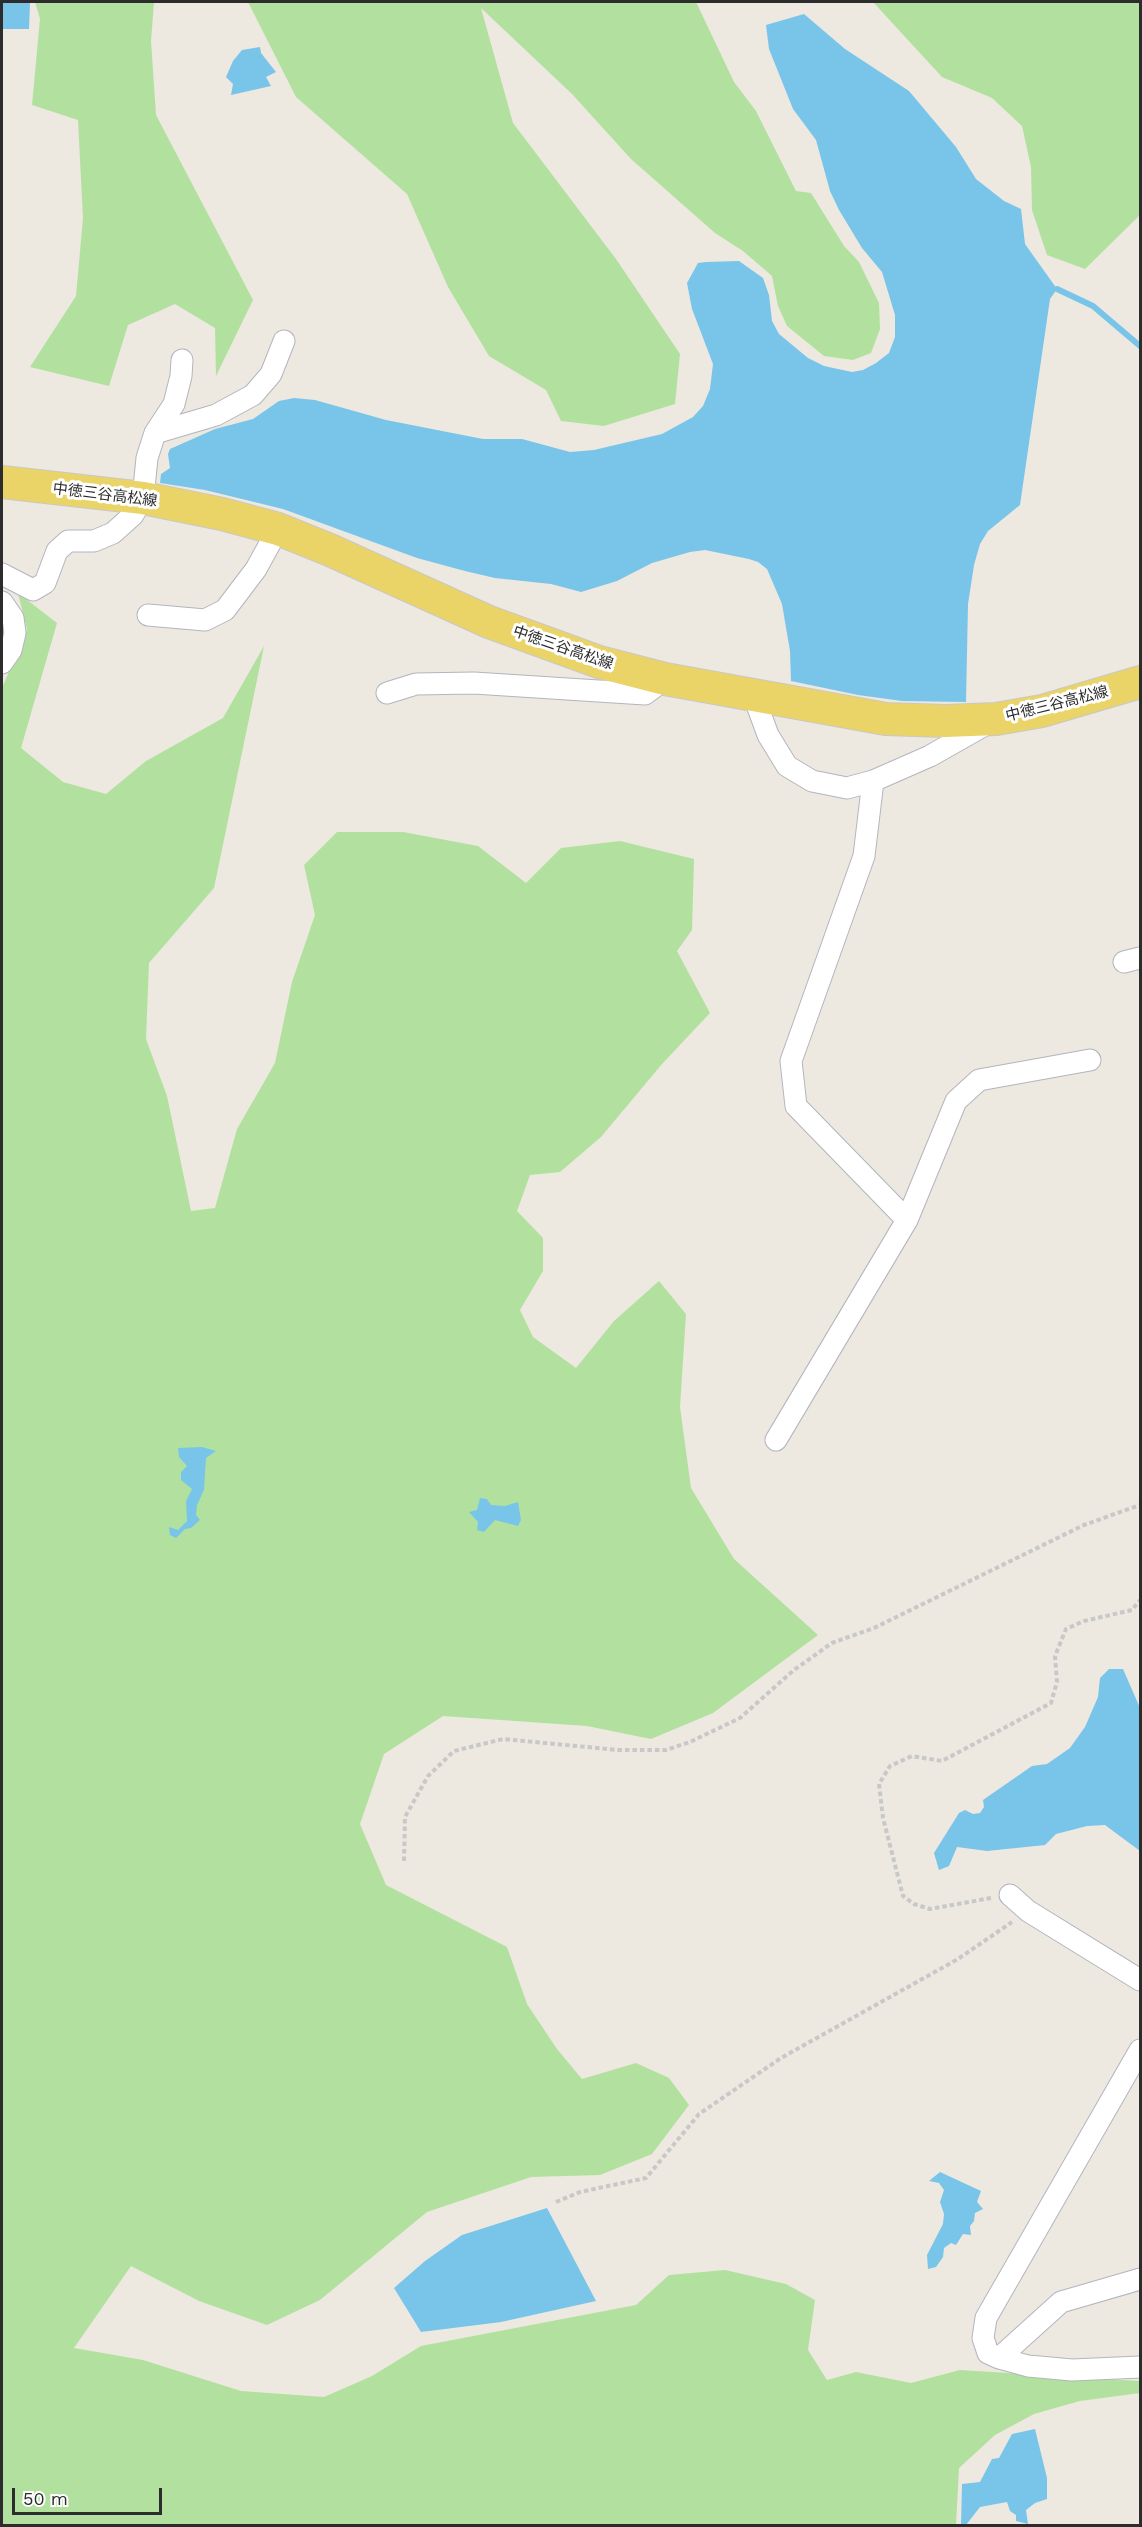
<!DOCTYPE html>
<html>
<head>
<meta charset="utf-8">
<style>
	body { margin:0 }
	#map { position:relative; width:1142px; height:2527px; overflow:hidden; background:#ede8e0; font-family:"Work Sans",sans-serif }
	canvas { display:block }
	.frame { position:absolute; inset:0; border:3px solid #2c2c2c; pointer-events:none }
	.scale { position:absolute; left:12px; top:2488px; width:150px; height:27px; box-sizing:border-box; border:3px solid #2c2c2c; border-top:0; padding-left:8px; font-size:18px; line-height:21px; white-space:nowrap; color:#2c2c2c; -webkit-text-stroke:4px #fff; paint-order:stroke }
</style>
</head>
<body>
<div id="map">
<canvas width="1142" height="2527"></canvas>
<div class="frame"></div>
<div class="scale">50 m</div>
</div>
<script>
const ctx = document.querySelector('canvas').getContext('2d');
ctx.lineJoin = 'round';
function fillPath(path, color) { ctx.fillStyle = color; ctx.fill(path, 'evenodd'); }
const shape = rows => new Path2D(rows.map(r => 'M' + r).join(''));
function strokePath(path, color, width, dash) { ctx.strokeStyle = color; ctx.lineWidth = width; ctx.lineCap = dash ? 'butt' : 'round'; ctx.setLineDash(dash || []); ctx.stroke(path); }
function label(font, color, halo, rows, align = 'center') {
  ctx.font = font + ' "Work Sans","Noto Sans JP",sans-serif'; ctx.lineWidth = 6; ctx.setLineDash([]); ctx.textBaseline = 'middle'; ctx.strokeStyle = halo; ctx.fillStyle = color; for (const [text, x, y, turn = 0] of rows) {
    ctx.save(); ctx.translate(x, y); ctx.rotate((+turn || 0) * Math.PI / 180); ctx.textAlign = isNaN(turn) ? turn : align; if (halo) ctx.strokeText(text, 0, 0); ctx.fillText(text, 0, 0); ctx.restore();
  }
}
const green = shape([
	[35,2,154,2,151,41,156,115,253,300,216,376,215,328,175,304,128,325,109,386,30,367,76,296,83,218,78,120,32,105,40,19],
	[248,2,696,2,734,82,756,111,796,191,811,193,844,246,859,262,879,303,880,329,871,353,853,360,824,356,787,326,778,306,772,276,743,251,715,233,631,159,572,94,481,8,513,123,616,259,680,354,675,404,604,426,561,421,546,390,489,356,448,287,407,194,296,97],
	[873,2,1140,2,1140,215,1085,269,1047,255,1032,210,1031,167,1022,126,992,98,942,77],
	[18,593,57,623,21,748,63,782,106,794,146,761,223,718,264,646,214,888,149,963,146,1039,167,1096,191,1211,215,1208,237,1129,275,1063,292,982,315,915,304,865,337,832,403,832,478,846,526,883,561,848,620,841,694,859,692,930,677,951,710,1013,662,1064,601,1137,560,1172,530,1175,517,1211,543,1238,543,1271,520,1310,533,1337,576,1368,614,1321,659,1281,686,1314,680,1407,691,1488,734,1559,818,1635,713,1713,651,1739,587,1726,443,1716,384,1754,360,1824,386,1885,507,1947,527,2004,557,2049,582,2079,636,2063,669,2078,689,2105,652,2154,600,2175,531,2177,427,2212,320,2300,267,2325,199,2301,131,2266,74,2348,143,2360,241,2391,324,2397,372,2376,421,2346,636,2305,669,2275,725,2270,786,2284,815,2300,808,2350,827,2380,856,2372,911,2383,960,2370,1140,2381,1140,2393,1080,2401,1034,2414,995,2435,959,2468,956,2525,2,2525,2,688,27,630]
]);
const water = shape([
	[2,2,30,2,29,29,2,29],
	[804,14,845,49,909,91,956,147,976,179,1004,201,1021,209,1025,244,1057,289,1050,299,1020,505,988,531,980,544,974,565,968,604,966,702,902,701,858,695,791,681,790,651,782,604,767,569,758,562,749,559,705,550,690,552,652,563,617,581,581,592,551,584,495,578,465,571,417,558,283,509,205,490,160,483,161,474,170,468,168,454,170,449,215,429,253,419,279,401,294,398,315,400,386,420,483,439,522,439,570,452,594,450,662,434,693,417,703,406,710,389,713,364,692,309,687,283,698,263,706,262,739,261,763,278,769,295,772,321,779,334,808,358,824,366,852,372,863,370,876,363,889,353,895,337,895,315,882,272,862,248,839,210,830,191,816,140,793,109,769,49,766,25],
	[260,47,261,53,276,72,266,77,271,86,231,95,233,84,226,77,233,61,242,50],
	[202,1447,216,1451,206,1458,204,1490,197,1505,196,1515,200,1520,191,1528,185,1529,176,1538,170,1535,169,1527,178,1530,187,1521,186,1501,192,1489,181,1480,181,1472,187,1466,179,1457,178,1448],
	[480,1498,487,1499,491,1505,505,1506,518,1502,521,1520,518,1526,495,1520,484,1532,477,1530,478,1522,469,1512,477,1510],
	[1109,1669,1123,1669,1140,1708,1140,1851,1105,1825,1087,1826,1056,1834,1045,1845,987,1851,957,1847,949,1866,939,1870,934,1853,959,1813,965,1810,973,1814,980,1813,984,1807,983,1800,1032,1766,1047,1764,1070,1748,1085,1727,1098,1697,1100,1678],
	[940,2172,981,2191,977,2202,983,2209,975,2213,974,2221,970,2226,971,2235,963,2234,956,2245,951,2243,944,2248,943,2257,936,2267,928,2269,927,2255,943,2224,944,2214,940,2202,944,2190,939,2183,929,2181],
	[547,2208,596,2301,501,2322,421,2332,394,2288,425,2261,462,2235],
	[1035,2429,1047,2478,1047,2499,1035,2503,1026,2510,1028,2524,1016,2521,1016,2515,1010,2511,1007,2502,980,2507,966,2525,961,2525,962,2484,980,2482,992,2459,999,2458,1012,2434]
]);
const stream = shape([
	[1057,289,1093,306,1140,346]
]);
const path = shape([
	[404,1861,405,1817,428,1776,454,1751,503,1739,618,1750,666,1750,690,1742,740,1718,794,1670,832,1643,874,1628,1084,1525,1140,1505],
	[991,1898,930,1909,914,1904,903,1896,883,1818,879,1784,890,1766,912,1756,942,1761,1051,1703,1057,1682,1055,1656,1066,1629,1084,1621,1132,1610,1140,1600],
	[556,2202,580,2192,646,2178,699,2114,781,2058,958,1959,1012,1922]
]);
const minor = shape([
	[155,433,216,415,253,395,271,374,284,341],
	[2,574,33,590,45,583,57,551,68,541,94,541,113,533,133,515,143,498,147,458,155,433,174,404,181,376,182,360],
	[2,602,13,618,15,633,11,650,2,663],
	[148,615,205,620,225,610,256,569,278,529],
	[387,693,416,684,474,683,645,694,665,679],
	[753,694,768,735,787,766,812,781,847,788,873,781,930,756,990,722],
	[873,781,864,856,791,1061,796,1106,907,1220],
	[1124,962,1140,958],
	[776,1440,907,1220,956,1101,979,1080,1090,1060],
	[1010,1895,1028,1911,1140,1980],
	[1140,2050,986,2318,983,2338,988,2353,999,2358,1061,2302,1140,2279],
	[999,2358,1028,2366,1072,2370,1140,2367]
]);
const primary = shape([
	[2,482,143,498,222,514,278,529,330,550,489,622,599,662,665,679,886,719,946,721,996,719,1042,711,1140,682]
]);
const streetNames = [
	["中徳三谷高松線",105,495,7],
	["中徳三谷高松線",563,648,19],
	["中徳三谷高松線",1057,704,-14]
];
fillPath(green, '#b2e19f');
fillPath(water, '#78c5e9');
strokePath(stream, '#78c5e9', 6);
strokePath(minor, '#b3b5bf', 23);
strokePath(primary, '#c8c8c8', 34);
strokePath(path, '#c8c8c8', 4, [4.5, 3]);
strokePath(minor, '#fff', 21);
strokePath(primary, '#ebd467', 32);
label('15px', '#2c2c2c', '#fff', streetNames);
</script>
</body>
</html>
